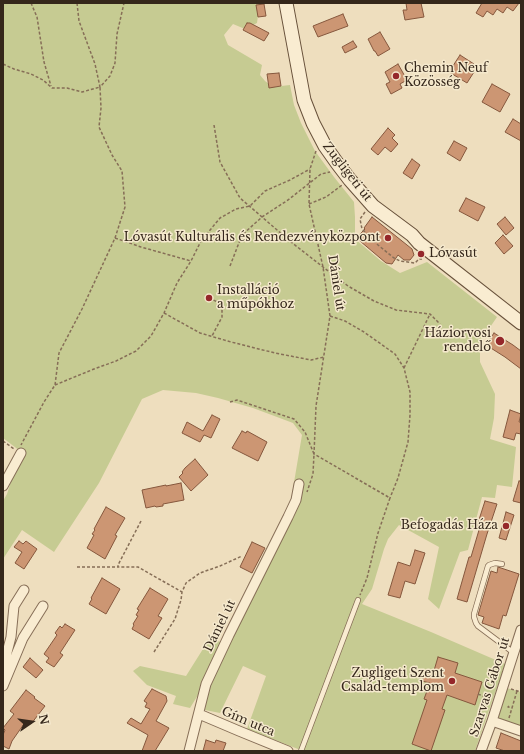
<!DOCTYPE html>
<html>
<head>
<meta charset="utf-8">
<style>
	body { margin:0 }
	#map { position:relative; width:524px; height:754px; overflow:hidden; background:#eedebe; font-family:"Libre Baskerville",serif }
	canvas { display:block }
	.frame { position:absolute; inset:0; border:4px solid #35271b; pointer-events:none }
	.north { position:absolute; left:12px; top:702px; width:40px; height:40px; -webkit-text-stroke:3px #f5e9cd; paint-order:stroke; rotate:77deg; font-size:11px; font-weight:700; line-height:16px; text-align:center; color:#35271b }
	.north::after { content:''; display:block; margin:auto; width:14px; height:18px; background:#35271b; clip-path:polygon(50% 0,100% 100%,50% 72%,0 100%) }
</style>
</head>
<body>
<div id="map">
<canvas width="524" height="754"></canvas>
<div class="frame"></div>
<div class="north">N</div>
</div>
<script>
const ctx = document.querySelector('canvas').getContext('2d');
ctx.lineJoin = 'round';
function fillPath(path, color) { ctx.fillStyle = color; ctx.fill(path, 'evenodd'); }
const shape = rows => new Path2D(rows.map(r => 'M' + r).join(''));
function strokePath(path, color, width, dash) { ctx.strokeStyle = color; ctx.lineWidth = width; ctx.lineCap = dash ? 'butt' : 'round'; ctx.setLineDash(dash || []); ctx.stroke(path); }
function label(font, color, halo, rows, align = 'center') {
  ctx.font = font + ' "Libre Baskerville",serif'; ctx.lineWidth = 3; ctx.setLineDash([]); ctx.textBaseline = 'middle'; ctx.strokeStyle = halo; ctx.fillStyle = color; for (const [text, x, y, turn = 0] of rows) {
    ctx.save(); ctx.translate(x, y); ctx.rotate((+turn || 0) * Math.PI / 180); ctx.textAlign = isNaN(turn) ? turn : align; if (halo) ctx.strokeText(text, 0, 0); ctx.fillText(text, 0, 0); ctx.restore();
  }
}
const green = shape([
	[3,3,265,3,259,8,257,23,245,29,233,24,224,35,228,45,262,65,260,75,265,81,273,87,290,85,294,105,301,123,315,151,334,177,354,202,355,217,355,239,381,261,400,273,427,262,497,317,480,342,480,362,495,394,494,418,490,439,516,447,512,487,497,485,495,498,482,497,468,550,460,552,439,609,428,599,439,547,399,525,388,539,384,549,372,589,362,604,431,632,505,664,475,751,303,751,247,729,266,676,243,666,220,713,205,710,206,698,198,695,190,708,173,704,176,696,147,685,133,671,140,666,186,676,208,641,230,642,289,512,302,435,293,423,253,408,218,398,196,393,163,390,142,399,99,483,54,552,22,530,3,559,3,501,7,494,17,463,24,454,3,438],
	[503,687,521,692,521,730,492,721]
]);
const building = shape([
	[406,3,421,3,424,17,405,20,403,10,407,10,406,3],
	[482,3,519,3,513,11,507,7,503,13,497,9,493,15,487,11,483,17,476,13,482,3],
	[264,4,266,16,258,17,256,5,264,4],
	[343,14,348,26,318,37,313,26,343,14],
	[247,23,250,23,269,33,264,41,243,30,247,23],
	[380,32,390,49,378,56,375,51,374,51,368,39,380,32],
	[353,41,357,47,345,53,342,47,353,41],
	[460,55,474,64,470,70,474,72,467,83,449,72,460,55],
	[398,64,407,80,400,84,402,88,391,94,386,84,390,82,385,72,398,64],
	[279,73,281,86,269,88,267,74,279,73],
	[492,84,510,94,500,112,482,102,492,84],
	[513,119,521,124,521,141,505,132,513,119],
	[388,128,395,135,392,138,398,144,391,152,385,147,378,155,371,149,388,128],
	[454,141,467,148,460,161,447,153,454,141],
	[412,159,420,165,412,179,403,173,412,159],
	[466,198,485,207,478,221,459,211,466,198],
	[372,217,412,249,414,255,410,260,404,260,398,255,392,264,386,263,360,241,357,237,365,229,364,228,372,217],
	[505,217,514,228,506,235,497,224,505,217],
	[503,235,513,246,504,254,495,243,503,235],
	[494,333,513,345,521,351,521,369,505,357,486,345,494,333],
	[510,410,521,414,519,422,521,422,521,434,516,433,514,440,503,437,510,410],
	[212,415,220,419,211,438,204,435,200,442,182,433,187,422,203,431,212,415],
	[242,431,246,433,247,431,267,442,258,461,232,448,242,431],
	[195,459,208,475,191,491,179,477,183,473,182,472,185,468,195,459],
	[519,481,521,481,521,503,513,501,519,481],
	[181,483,184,500,163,504,163,506,156,507,155,506,146,508,142,490,166,485,166,486,181,483],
	[485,501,497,504,487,534,467,602,457,599,469,557,471,557,479,530,476,529,485,501],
	[106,507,125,518,115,535,117,536,105,559,87,548,94,535,92,534,95,530,94,529,106,507],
	[506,512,514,515,506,540,499,538,506,512],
	[19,541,23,544,26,541,37,549,24,569,15,563,22,552,14,547,19,541],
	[252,542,265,548,252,573,240,567,252,542],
	[415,550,425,553,415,584,405,581,400,598,388,595,398,562,410,566,415,550],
	[498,567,519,574,506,616,503,615,499,629,482,623,484,617,478,615,491,571,497,573,498,567],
	[102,578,120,589,106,614,89,604,92,599,91,598,102,578],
	[150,588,168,599,158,616,162,618,149,639,132,629,134,625,133,624,138,616,136,615,139,610,137,609,150,588],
	[65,624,75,630,60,653,63,655,54,667,46,662,49,658,44,654,57,635,55,633,60,626,62,628,65,624],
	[438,657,458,663,455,673,482,682,475,705,447,695,442,709,445,710,431,751,412,744,427,700,424,699,430,683,422,681,425,672,433,674,438,657],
	[30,658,43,670,36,678,23,667,30,658],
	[152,689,166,696,167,701,156,721,169,728,155,751,142,751,148,735,127,723,131,718,141,724,150,709,145,707,147,703,144,701,152,689],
	[26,690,35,697,34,698,45,706,31,724,26,721,12,741,9,749,3,746,3,735,5,730,3,728,14,714,10,711,26,690],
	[501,733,521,741,521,751,505,751,496,748,501,733],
	[206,740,215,743,216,740,226,743,223,751,203,751,206,740]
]);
const path = shape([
	[31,3,37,17,44,62,51,86],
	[77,3,79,21,95,64,100,87,110,76,115,63,117,34,124,3],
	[3,64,14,69,31,74,43,80,52,88,67,88,82,92,100,87,101,108,99,127,112,155,122,171,125,207,115,238,82,309,59,353,55,385,44,402,21,445],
	[214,125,220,162,240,198,291,242,323,267,348,286,374,301,396,310,430,314,440,324],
	[316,151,310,169,309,204,323,267,330,316,316,406,314,454,390,498,378,533,367,578,360,595],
	[309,204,326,197,342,185],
	[365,212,360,219,362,229,378,245,394,258,400,261,415,263,419,259,422,259],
	[115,238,141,247,191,261],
	[230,266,242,235,262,217,288,200,321,174,330,172],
	[209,298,222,304,222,317,212,336],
	[164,313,200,333,231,342,275,353,311,360,324,357],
	[330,316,345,321,364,332,395,354,404,368,410,392,410,415,408,442,398,478,390,498],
	[404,368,430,314],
	[55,385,94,369,116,361,136,351,151,336,164,313,177,283,191,261,201,241,220,218,236,209,250,206,265,191,290,180,310,169],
	[230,402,237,400,294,419,305,432,314,454,313,474,307,492],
	[3,441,14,449],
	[141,521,118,565,118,567,138,567,182,592],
	[77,567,118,567],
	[154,652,175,619,181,600,182,592,186,583,200,573,220,566,242,556],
	[511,689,521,692],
	[478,694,490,699],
	[509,706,508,707,512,708],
	[509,718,517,691]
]);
const lane = shape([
	[502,564,495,563,489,565,488,566,474,614,474,617,476,623,478,626,514,653],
	[301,751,358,600]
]);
const street = shape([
	[3,486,21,453],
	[3,668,11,637,14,606,24,590],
	[3,686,23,638,43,606],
	[199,714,239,731,288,751],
	[492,721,521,731],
	[189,751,206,684,229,635,288,517,296,500,299,484],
	[481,751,492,721,521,630]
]);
const secondary = shape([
	[286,3,304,100,313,123,325,146,337,163,350,180,373,206,408,232,412,235,419,243,521,323]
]);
const markers = [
	[396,76,4,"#95272a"],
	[388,238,4,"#95272a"],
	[421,254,4,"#95272a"],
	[209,298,4,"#95272a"],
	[500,341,5,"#95272a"],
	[506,526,4,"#95272a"],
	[452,681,4,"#95272a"]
];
const poiNames = [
	["Chemin Neuf",404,69,"left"],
	["Közösség",404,83,"left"],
	["Lóvasút Kulturális és Rendezvényközpont",380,238],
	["Lóvasút",429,254,"left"],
	["Installáció",217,291,"left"],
	["a műpókhoz",217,305,"left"],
	["Háziorvosi",491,334],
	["rendelő",491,348],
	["Befogadás Háza",498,526],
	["Zugligeti Szent",444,674],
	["Család-templom",444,688]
];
const streetNames = [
	["Zugligeti út",347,172,52],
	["Dániel út",336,283,81],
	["Dániel út",220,626,-64],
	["Szarvas Gábor út",490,687,-72],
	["Gím utca",248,722,23]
];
fillPath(green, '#c6cb92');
fillPath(building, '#cc9673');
strokePath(building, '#85573d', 1);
strokePath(lane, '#866e57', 6);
strokePath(street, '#866e57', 11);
strokePath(secondary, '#67503a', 15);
strokePath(path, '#866e57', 1.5, [3, 2]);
strokePath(lane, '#f9ecd1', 4.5);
strokePath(street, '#f9ecd1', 9);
strokePath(secondary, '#f9ecd1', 13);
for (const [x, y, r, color] of markers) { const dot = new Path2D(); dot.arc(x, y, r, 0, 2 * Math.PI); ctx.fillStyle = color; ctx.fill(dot); strokePath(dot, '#f5e9cd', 1.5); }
label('12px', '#35271b', '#f5e9cd', poiNames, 'right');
label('12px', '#35271b', '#f5e9cd', streetNames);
</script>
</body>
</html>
